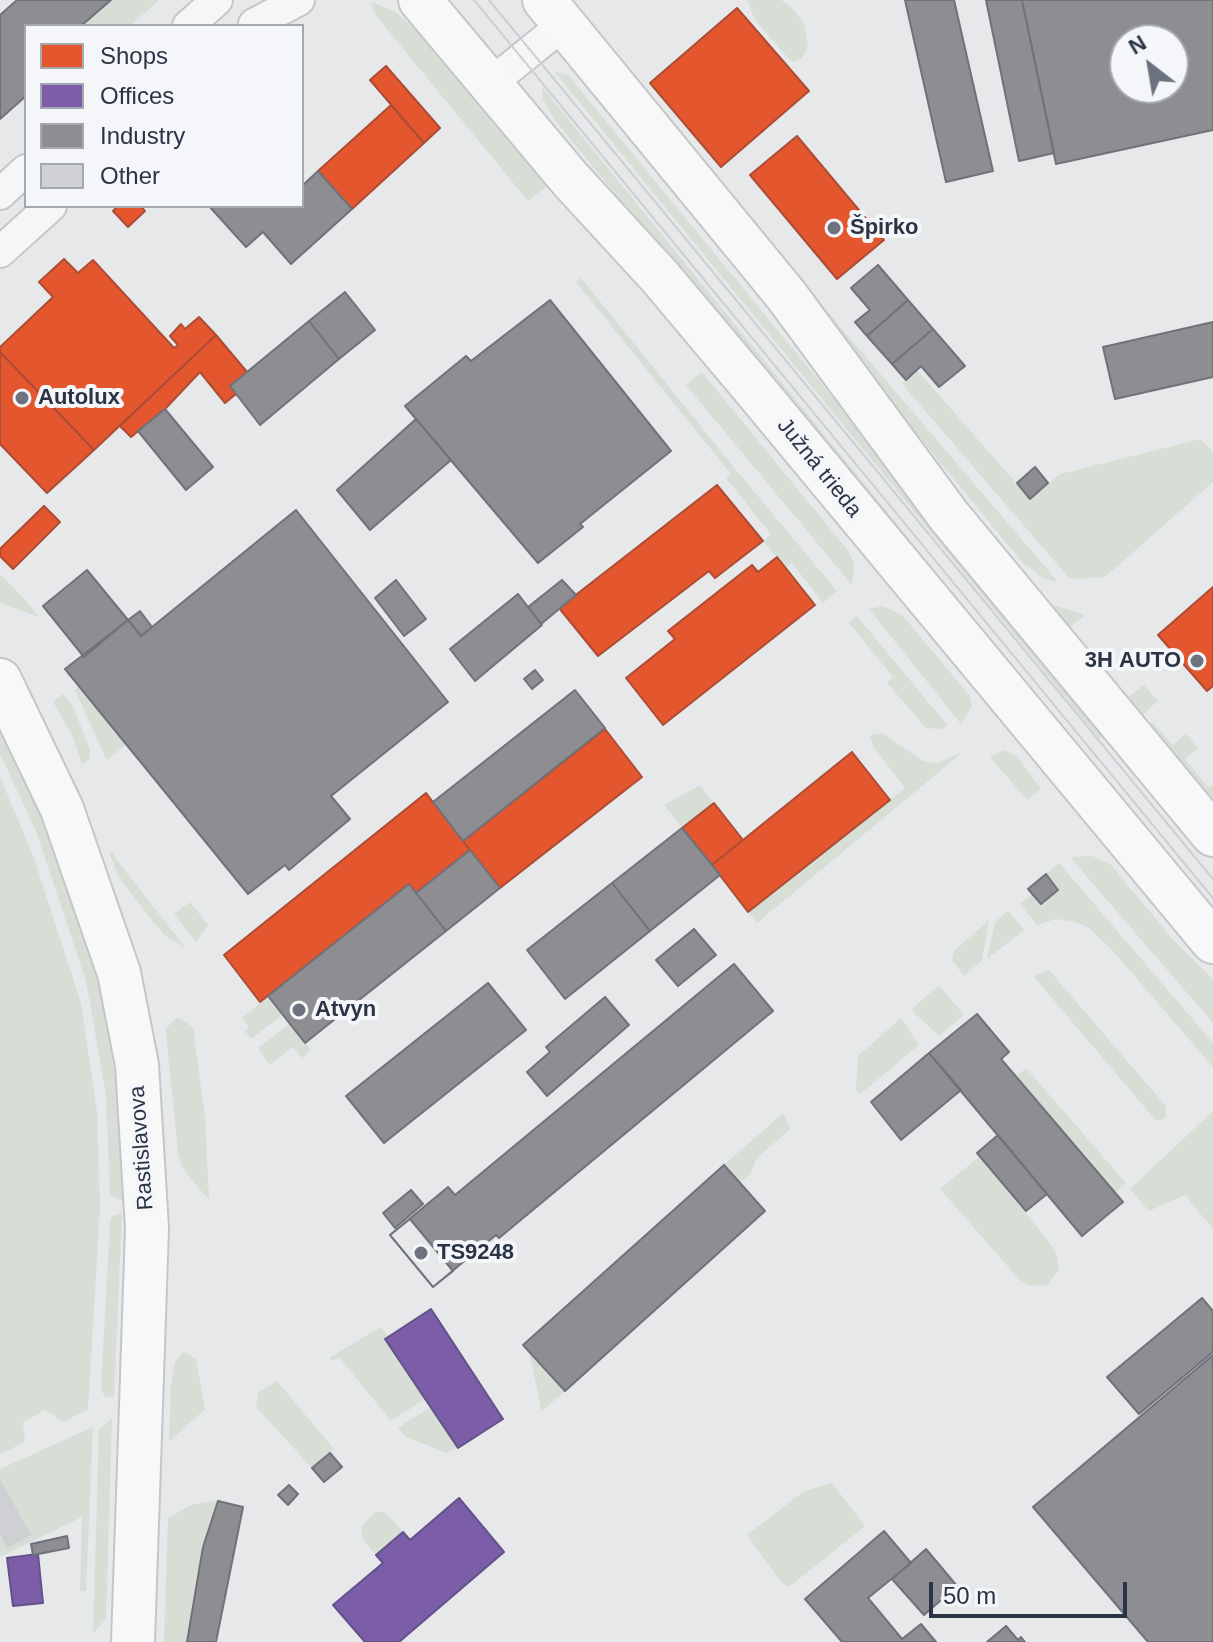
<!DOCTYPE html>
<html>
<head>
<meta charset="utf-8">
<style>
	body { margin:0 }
	#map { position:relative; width:1213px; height:1642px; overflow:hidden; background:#e6e8ea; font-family:Helvetica,sans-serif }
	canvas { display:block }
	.legend { position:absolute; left:24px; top:24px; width:280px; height:184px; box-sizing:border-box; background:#f4f6f9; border:2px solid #a4a8b1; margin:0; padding:10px 14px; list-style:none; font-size:24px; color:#2b3445 }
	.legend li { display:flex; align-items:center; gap:16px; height:40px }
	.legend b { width:40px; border:2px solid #a4a8b1 }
	.north { position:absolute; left:1109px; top:24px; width:80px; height:80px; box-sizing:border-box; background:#f4f6f9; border:2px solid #a4a8b1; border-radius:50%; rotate:329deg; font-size:22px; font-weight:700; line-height:32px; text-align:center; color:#2b3445 }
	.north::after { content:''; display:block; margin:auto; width:28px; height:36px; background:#6c737f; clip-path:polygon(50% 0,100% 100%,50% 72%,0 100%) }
	.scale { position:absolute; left:929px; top:1582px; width:198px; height:36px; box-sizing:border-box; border:4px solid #2b3445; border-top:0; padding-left:10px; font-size:24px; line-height:28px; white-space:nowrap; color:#2b3445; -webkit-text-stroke:6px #f4f6f9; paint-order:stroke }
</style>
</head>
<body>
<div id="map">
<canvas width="1213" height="1642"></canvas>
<ul class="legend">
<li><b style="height:22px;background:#e4572e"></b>Shops</li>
<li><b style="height:22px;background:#7b5ea7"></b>Offices</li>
<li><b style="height:22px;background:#8d8d92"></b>Industry</li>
<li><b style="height:22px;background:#ced0d3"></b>Other</li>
</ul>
<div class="north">N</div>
<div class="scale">50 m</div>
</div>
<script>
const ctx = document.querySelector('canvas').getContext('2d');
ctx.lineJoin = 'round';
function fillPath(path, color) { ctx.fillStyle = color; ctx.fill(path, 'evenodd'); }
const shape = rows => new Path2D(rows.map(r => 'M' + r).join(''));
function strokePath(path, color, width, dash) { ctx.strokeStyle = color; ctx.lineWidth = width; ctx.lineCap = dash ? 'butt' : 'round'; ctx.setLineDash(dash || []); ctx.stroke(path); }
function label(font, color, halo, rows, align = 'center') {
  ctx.font = font + ' Helvetica,sans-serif'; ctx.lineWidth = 8; ctx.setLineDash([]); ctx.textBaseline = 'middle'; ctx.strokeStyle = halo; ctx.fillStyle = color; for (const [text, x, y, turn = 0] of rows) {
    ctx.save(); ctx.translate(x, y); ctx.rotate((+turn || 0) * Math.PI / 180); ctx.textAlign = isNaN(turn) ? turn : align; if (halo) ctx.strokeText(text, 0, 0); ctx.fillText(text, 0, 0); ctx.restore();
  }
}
const green = shape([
	[111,0,159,0,130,26,81,26],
	[747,0,781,0,791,7,804,23,808,46,802,58,794,62,787,57,755,20],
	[372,2,395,12,432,42,550,184,528,201,374,13],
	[554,71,568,75,1108,733,1099,738],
	[542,87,957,598,951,604,553,118,543,100],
	[758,228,849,337,1058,582,1044,579,1022,562,856,360],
	[581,278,737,471,837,591,823,603,792,563,786,568,763,541,771,534,726,478,731,474,576,282],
	[917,370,1030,499,1060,474,1201,439,1213,453,1213,482,1105,577,1070,579,902,384],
	[702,372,849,552,854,565,852,585,686,385],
	[0,574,28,603,39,617,0,603],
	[1045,603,1081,613,1084,616,1068,629,1127,698,1144,685,1158,701,1137,719],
	[883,606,903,616,969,695,972,706,961,724,869,609],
	[857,616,947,725,943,729,926,728,887,683,893,677,849,623],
	[79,686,126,744,107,761,75,690],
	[63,694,73,706,90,750,89,759,82,765,73,737,53,702],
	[1152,722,1173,745,1186,734,1198,748,1185,759,1209,788,1213,785,1213,810,1144,729],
	[0,727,48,831,101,988,121,1115,122,1200,110,1196,106,1095,86,981,36,831,0,754],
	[882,733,923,761,937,763,963,752,757,923,748,912,905,788,873,746,870,735],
	[1003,750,1017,756,1041,789,1027,800,990,757],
	[0,777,33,855,81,1003,97,1112,100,1207,88,1409,64,1422,45,1410,23,1422,25,1442,0,1454],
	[700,785,714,803,682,828,664,805],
	[113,852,117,860,185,947,165,936,151,919,118,876,110,854],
	[1092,856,1110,864,1175,942,1213,979,1213,1023,1070,857],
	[1059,863,1213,1043,1213,1067,1113,951,1089,928,1076,922,1056,919,1037,925,1020,904,1032,894,1041,904,1058,890,1046,874],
	[190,902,208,925,196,942,174,914],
	[1008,910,1024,930,987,959,995,922],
	[989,920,982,960,964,976,952,960,954,951],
	[1048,969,1165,1105,1166,1118,1157,1121,1152,1116,1034,977],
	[939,985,964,1015,939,1036,911,1010],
	[268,996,283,1014,251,1039,245,1031,249,1027,242,1018],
	[178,1017,193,1027,205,1118,209,1200,182,1168,178,1152,166,1034,166,1028],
	[901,1018,919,1045,859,1095,856,1090,858,1056],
	[290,1023,311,1050,302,1058,293,1047,270,1065,258,1048],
	[1026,1068,1126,1183,1115,1193,1016,1077],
	[1213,1111,1213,1229,1185,1195,1149,1211,1130,1189],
	[783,1113,790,1129,756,1159,751,1173,740,1183,724,1165],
	[980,1156,1056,1251,1059,1270,1046,1286,1027,1285,1018,1278,940,1189],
	[122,1213,114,1398,104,1396,101,1387,110,1223,112,1216],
	[381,1327,389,1337,385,1339,425,1399,391,1421,339,1357,332,1361,329,1358],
	[184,1351,196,1359,205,1409,169,1442,171,1384,175,1362],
	[529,1352,565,1391,541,1412,537,1388],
	[277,1381,334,1449,312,1468,256,1407,258,1393],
	[430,1407,457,1447,447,1453,406,1437,398,1428],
	[112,1419,106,1619,93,1633,99,1429],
	[93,1427,86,1591,80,1591,82,1517,0,1557,0,1469],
	[832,1483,865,1526,789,1587,781,1582,747,1535,804,1491],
	[218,1501,203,1547,187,1642,164,1642,168,1518,193,1504],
	[376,1511,386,1513,403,1532,376,1555,363,1539,361,1527]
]);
const shops = shape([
	[737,8,809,91,721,167,650,83,737,8],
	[386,66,440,128,424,143,370,80,386,66],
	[391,105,424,143,352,209,318,171,391,105],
	[797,136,884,240,837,279,750,175,797,136],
	[118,206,141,206,145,211,128,227,113,211,118,206],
	[64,259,78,273,93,260,174,348,178,345,170,336,181,324,185,329,199,317,216,335,94,450,0,352,0,347,53,297,39,282,64,259],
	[216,335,247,372,230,386,236,394,225,403,200,372,165,409,131,437,120,426,216,335],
	[0,352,94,450,47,493,0,444,0,352],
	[717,485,763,541,715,578,709,571,598,656,559,608,717,485],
	[44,506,60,522,13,569,0,556,0,549,44,506],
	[777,557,815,605,663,725,626,678,675,639,668,631,752,565,758,572,777,557],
	[1213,587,1213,686,1207,691,1158,635,1213,587],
	[605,729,642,777,500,888,463,841,605,729],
	[852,752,890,800,748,912,712,865,852,752],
	[426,793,470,850,416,893,409,884,260,1002,224,955,426,793],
	[714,803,743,840,712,865,682,828,714,803]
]);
const offices = shape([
	[431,1309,503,1419,458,1448,385,1339,431,1309],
	[459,1498,504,1552,399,1642,365,1642,333,1605,383,1563,376,1555,403,1532,410,1540,459,1498],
	[38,1554,43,1603,13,1606,7,1558,38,1554]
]);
const industry = shape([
	[17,0,111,0,81,26,26,26,26,96,0,119,0,15,17,0],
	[905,0,954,0,993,171,946,182,905,0],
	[986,0,1022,0,1054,153,1019,161,986,0],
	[1022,0,1213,0,1213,130,1056,164,1022,0],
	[1125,40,1173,40,1173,88,1125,88,1125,40],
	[318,171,352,209,291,264,263,232,246,247,209,206,302,206,302,186,318,171],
	[878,265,908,300,867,336,855,322,870,310,851,288,878,265],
	[345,292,375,330,339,359,309,321,345,292],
	[550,300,671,451,580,524,583,527,538,563,405,406,466,356,471,361,550,300],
	[908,300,933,329,892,364,867,336,908,300],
	[309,321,339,359,260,425,230,386,309,321],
	[1213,322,1213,377,1115,399,1103,347,1213,322],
	[933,329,965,366,939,387,921,366,906,380,892,364,933,329],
	[165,409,213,467,186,490,138,431,165,409],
	[416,419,451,460,370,530,337,490,416,419],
	[1035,467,1048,483,1030,499,1017,483,1035,467],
	[296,510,448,702,331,796,350,819,289,870,285,865,248,894,65,669,128,620,141,636,296,510],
	[87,570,128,620,84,657,43,606,87,570],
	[396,580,426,619,404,636,375,598,396,580],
	[562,580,576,595,541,624,528,607,562,580],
	[518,594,542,625,475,681,450,649,518,594],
	[140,611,152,627,141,636,128,620,140,611],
	[535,670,543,680,532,689,524,679,535,670],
	[575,690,605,728,463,841,433,802,575,690],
	[682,828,720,875,650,931,612,883,682,828],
	[470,850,500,888,446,931,416,893,470,850],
	[1046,874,1058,890,1041,904,1028,889,1046,874],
	[612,883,650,931,565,999,527,950,612,883],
	[409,884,446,931,305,1043,268,996,409,884],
	[694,929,716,955,678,986,656,960,694,929],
	[734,964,773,1011,499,1238,496,1235,433,1287,390,1235,448,1187,455,1195,734,964],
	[488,983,526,1030,384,1143,346,1096,488,983],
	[605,997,629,1025,547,1096,527,1072,550,1052,546,1047,605,997],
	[977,1014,1009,1052,1001,1059,1123,1202,1082,1236,929,1053,977,1014],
	[929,1053,961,1090,901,1140,871,1102,929,1053],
	[998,1135,1047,1194,1026,1211,977,1153,998,1135],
	[724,1165,765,1211,565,1391,523,1345,724,1165],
	[411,1190,423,1204,395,1228,383,1213,411,1190],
	[410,1219,453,1271,433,1287,390,1235,410,1219],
	[1202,1298,1213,1311,1213,1352,1139,1414,1107,1377,1202,1298],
	[1213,1355,1213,1642,1148,1642,1033,1507,1213,1355],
	[330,1453,342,1467,324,1482,312,1468,330,1453],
	[289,1485,298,1494,288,1505,278,1495,289,1485],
	[218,1501,243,1507,216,1642,187,1642,203,1547,218,1501],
	[884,1531,911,1563,868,1598,902,1639,921,1624,936,1642,842,1642,805,1599,884,1531],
	[67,1536,69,1548,33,1555,31,1544,67,1536],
	[926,1549,957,1586,924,1615,892,1579,926,1549],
	[1006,1626,1018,1640,1021,1637,1025,1642,987,1642,1006,1626]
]);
const building = shape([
	[0,1479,31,1535,7,1548,0,1534]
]);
const street = shape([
	[254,24,299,0],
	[188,26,217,0],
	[490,84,564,24],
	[0,194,26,170],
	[0,252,51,206]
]);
const secondary = shape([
	[420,0,570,179,660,277,750,384,1213,942],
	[544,0,786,295,949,516,1213,835],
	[0,680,62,809,119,973,137,1065,147,1228,133,1642]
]);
const tram = shape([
	[474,0,1213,898],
	[489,0,1213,879]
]);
const markers = [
	[834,228,8,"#6c737f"],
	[22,398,8,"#6c737f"],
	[1197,661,8,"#6c737f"],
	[299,1010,8,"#6c737f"],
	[421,1253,8,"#6c737f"]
];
const poiNames = [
	["Špirko",850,228],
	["Autolux",38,398],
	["3H AUTO",1181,661,"right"],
	["Atvyn",315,1010],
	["TS9248",437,1253]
];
const streetNames = [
	["Južná trieda",819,468,51],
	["Rastislavova",142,1148,-94]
];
fillPath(green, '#d6ded6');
fillPath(shops, '#e4572e');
strokePath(shops, '#ac4c35', 2);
fillPath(offices, '#7b5ea7');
strokePath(offices, '#63518a', 2);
fillPath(industry, '#8d8d92');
strokePath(industry, '#70727b', 2);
fillPath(building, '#ced0d3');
strokePath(street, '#c4c6c8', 34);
strokePath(secondary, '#c4c6c8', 46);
strokePath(street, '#f5f6f7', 30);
strokePath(secondary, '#f8f8f8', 42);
strokePath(tram, '#cecfd2', 2);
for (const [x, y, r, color] of markers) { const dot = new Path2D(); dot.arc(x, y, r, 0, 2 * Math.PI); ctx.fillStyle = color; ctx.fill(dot); strokePath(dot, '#f4f6f9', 3); }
label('bold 22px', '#2b3445', '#f4f6f9', poiNames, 'left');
label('22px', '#2b3445', '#f4f6f9', streetNames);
</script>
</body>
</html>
